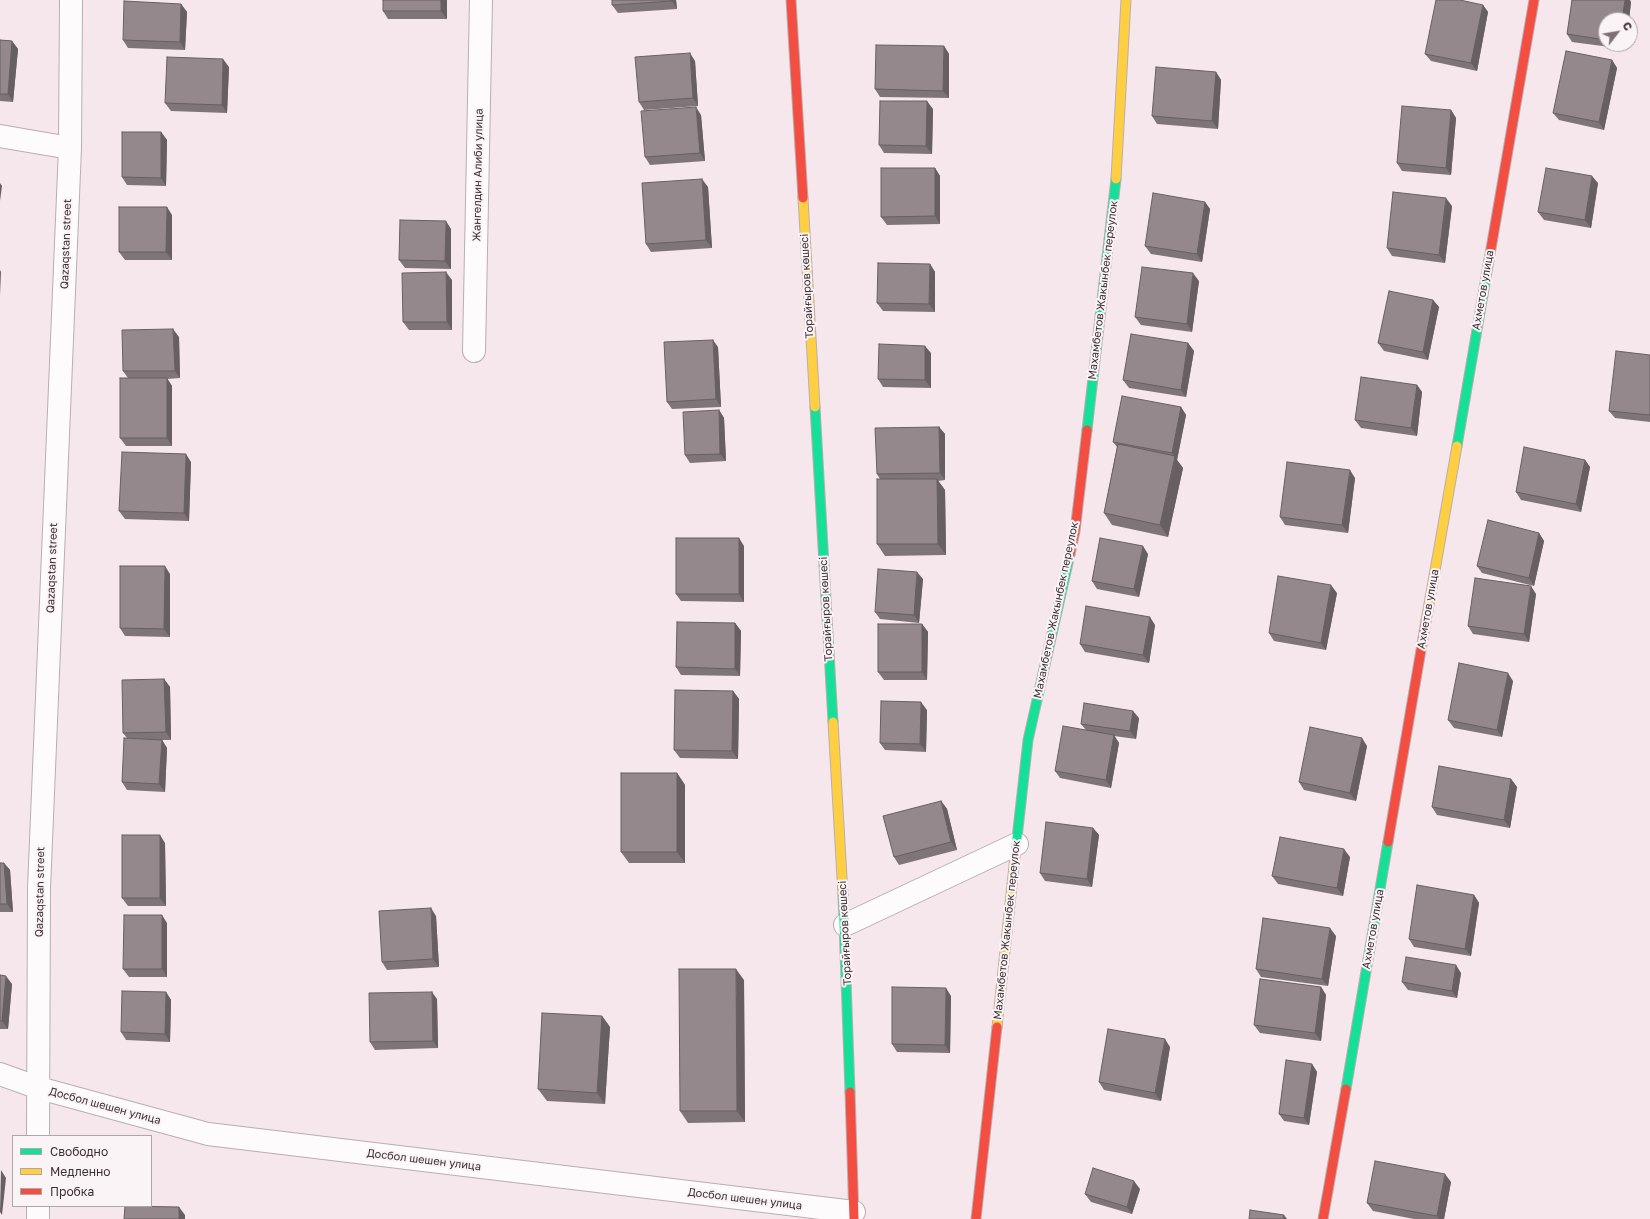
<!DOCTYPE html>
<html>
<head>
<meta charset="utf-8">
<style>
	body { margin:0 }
	#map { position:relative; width:1650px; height:1219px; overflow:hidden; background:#f5e7eb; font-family:"Golos Text",sans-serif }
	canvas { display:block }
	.legend { position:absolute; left:12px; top:1135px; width:140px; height:72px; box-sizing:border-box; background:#fbf4f6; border:1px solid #afa6a8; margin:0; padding:5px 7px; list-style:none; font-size:12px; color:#3c3034 }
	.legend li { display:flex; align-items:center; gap:8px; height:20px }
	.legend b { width:20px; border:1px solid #afa6a8 }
	.north { position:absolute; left:1598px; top:12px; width:40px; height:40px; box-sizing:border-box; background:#fbf4f6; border:1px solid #afa6a8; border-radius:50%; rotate:59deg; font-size:11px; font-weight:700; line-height:16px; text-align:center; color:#3c3034 }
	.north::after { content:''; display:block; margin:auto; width:14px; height:18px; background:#7d7074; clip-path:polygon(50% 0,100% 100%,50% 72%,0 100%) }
</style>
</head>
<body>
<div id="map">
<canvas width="1650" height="1219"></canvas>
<ul class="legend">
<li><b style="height:5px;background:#16e098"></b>Свободно</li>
<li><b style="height:5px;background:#ffcf43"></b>Медленно</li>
<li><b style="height:5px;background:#f24e42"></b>Пробка</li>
</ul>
<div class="north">С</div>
</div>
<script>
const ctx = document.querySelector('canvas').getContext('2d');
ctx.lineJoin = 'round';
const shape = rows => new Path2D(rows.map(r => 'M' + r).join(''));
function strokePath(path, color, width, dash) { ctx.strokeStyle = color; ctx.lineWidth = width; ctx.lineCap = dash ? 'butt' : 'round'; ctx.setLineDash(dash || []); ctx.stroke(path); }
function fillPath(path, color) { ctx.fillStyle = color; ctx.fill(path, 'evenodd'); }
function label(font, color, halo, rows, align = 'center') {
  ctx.font = font + ' "Golos Text",sans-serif'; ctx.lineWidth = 4; ctx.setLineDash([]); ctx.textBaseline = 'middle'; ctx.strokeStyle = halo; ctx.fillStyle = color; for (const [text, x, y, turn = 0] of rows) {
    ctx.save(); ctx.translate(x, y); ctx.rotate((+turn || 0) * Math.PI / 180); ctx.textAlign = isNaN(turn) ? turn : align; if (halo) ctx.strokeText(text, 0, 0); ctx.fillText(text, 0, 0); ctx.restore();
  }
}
const street = shape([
	[0,136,70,148],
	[474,351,481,0],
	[845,925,1017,844],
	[0,1074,39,1088,208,1134,854,1212],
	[38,1136,39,888,70,148,71,0],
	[38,1219,38,1206]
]);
const fast = shape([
	[815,407,833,722],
	[1087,430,1116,179],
	[1457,446,1489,260],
	[1016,847,1028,740,1070,554],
	[843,895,850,1092],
	[1346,1089,1388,842]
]);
const slow = shape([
	[1116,179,1126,0],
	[803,198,815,407],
	[1426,621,1457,446],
	[833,722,843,895],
	[997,1027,1016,847]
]);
const jam = shape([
	[791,0,803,198],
	[1489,260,1534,0],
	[1070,554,1075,531,1087,430],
	[1388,842,1426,621],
	[850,1092,854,1219],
	[976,1219,997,1027],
	[1323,1219,1346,1089]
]);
const wall = shape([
	[383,0,447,0,447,19,388,19,383,11],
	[676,0,677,9,618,13,612,5],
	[1631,2,1629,20,1606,20,1606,44,1625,44,1625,49,1572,42,1567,34],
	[181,4,187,12,185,50,128,48,123,40],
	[1483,5,1488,12,1477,71,1431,61,1425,54],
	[0,40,12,41,18,49,13,102,0,101],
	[944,46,949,54,949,98,880,97,875,89],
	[1612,60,1617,68,1604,130,1559,120,1553,113],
	[695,61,698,106,644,110,639,102],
	[229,67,227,113,171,111,165,103],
	[1216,72,1221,80,1218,129,1157,124,1152,116],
	[933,109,932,154,884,153,879,145],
	[1451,110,1456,118,1451,175,1402,171,1397,163],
	[701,115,705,161,650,165,645,157],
	[161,132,167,140,166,186,127,185,122,177],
	[935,168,940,176,940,224,887,225,881,217],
	[1598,183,1591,228,1544,220,1538,212],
	[708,187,712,248,651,252,646,244],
	[1205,202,1210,209,1202,262,1151,254,1145,246],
	[1452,206,1445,263,1392,256,1387,248],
	[172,215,172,260,125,260,119,252],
	[451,229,451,269,405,268,399,260],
	[930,264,935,272,935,312,883,311,877,303],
	[452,280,452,330,409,330,403,322],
	[1199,281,1192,332,1141,325,1135,317],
	[1433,300,1439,307,1428,360,1384,351,1378,343],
	[179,337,180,378,167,379,172,386,172,446,126,446,120,438,128,378,123,371],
	[1188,343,1194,351,1186,397,1129,388,1123,380],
	[718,347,721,407,672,409,667,402],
	[931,353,931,388,883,387,878,379],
	[1650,355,1650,422,1615,418,1609,411],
	[1417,385,1422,392,1417,436,1361,428,1355,420],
	[1181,407,1186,415,1177,460,1183,468,1168,537,1112,525,1104,513,1117,447,1113,442],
	[719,410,724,418,726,461,690,463,685,455],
	[939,427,945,434,945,480,938,481,945,490,946,555,885,556,877,544,880,479,877,474],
	[1585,460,1590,467,1581,512,1521,500,1516,492],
	[191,462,189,521,125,519,119,511],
	[1355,478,1348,533,1285,525,1280,517],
	[1539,533,1544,541,1534,586,1482,573,1477,566],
	[744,546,744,602,681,601,676,594],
	[1148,554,1139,597,1097,589,1092,581],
	[170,574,170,637,125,636,120,628],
	[923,579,919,623,880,619,875,612],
	[1337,593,1326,650,1274,641,1269,633],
	[1536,594,1529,642,1473,634,1468,626],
	[735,623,741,631,740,676,681,675,676,667],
	[922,624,928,632,927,680,884,680,878,672],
	[1155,625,1149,663,1085,652,1080,644],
	[164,679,170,687,171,740,162,740,167,748,165,792,127,790,122,782,127,738,123,733],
	[1513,681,1502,737,1454,728,1448,720],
	[733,691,739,699,738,759,680,758,674,750],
	[927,710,926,752,885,750,880,743],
	[1139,718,1136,739,1114,736,1119,743,1111,788,1060,778,1055,771,1086,730,1081,724],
	[1367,746,1356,801,1304,790,1299,782],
	[677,773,685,785,685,863,629,863,621,852],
	[1511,779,1517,787,1510,828,1437,815,1432,807],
	[941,801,947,809,957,850,899,865,894,857],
	[1093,828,1099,835,1092,887,1045,881,1040,873],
	[165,843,166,906,128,906,122,898],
	[1350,857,1343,896,1278,884,1272,876],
	[0,863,4,863,10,870,13,912,0,912],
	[1474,895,1479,903,1471,956,1414,947,1409,939],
	[436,916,439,967,387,970,382,962],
	[167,923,167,977,129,977,123,969],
	[1336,936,1328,986,1261,977,1256,969],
	[1461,973,1457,998,1408,990,1402,982],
	[0,975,12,984,8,1029,0,1029],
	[744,980,745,1122,688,1123,680,1111],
	[1321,987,1326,995,1321,1041,1260,1033,1254,1025],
	[166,992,171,1000,170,1042,126,1040,121,1032],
	[951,996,950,1053,897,1052,892,1044],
	[437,999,438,1048,375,1050,370,1042],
	[602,1016,610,1027,605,1104,547,1101,538,1089],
	[1170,1047,1161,1101,1104,1090,1099,1082],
	[1312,1064,1317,1072,1309,1125,1284,1121,1279,1114],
	[1451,1182,1444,1219,1414,1219,1373,1211,1367,1203],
	[1140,1189,1132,1214,1091,1202,1085,1194]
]);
const shadedWall = shape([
	[441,0,447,0,447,19,441,11],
	[671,0,676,0,677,9,672,1],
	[1625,0,1630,0,1631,2,1629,20,1622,20],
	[181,4,187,12,185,50,180,42],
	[1483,5,1488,12,1477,71,1471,63],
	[12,41,18,49,13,102,8,94],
	[1621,44,1625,44,1625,49],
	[944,46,949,54,949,98,943,91],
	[690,53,695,61,698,106,693,98],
	[223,59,229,67,227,113,222,105],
	[1612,60,1617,68,1604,130,1599,122],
	[1216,72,1221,80,1218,129,1212,121],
	[927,101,933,109,932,154,926,146],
	[696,107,701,115,705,161,700,153],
	[1451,110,1456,118,1451,175,1446,168],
	[161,132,167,140,166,186,161,178],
	[935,168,940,176,940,224,935,216],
	[1592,176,1598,183,1591,228,1585,220],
	[702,179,708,187,712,248,706,240],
	[0,183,2,186,0,201],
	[1446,198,1452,206,1445,263,1439,255],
	[1205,202,1210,209,1202,262,1197,254],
	[167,207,172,215,172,260,166,252],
	[446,221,451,229,451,269,445,261],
	[930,264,935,272,935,312,929,304],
	[0,270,1,272,0,295],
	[446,272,452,280,452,330,447,322],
	[1193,273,1199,281,1192,332,1187,324],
	[1433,300,1439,307,1428,360,1423,352],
	[173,329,179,337,180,378,175,371],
	[713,340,718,347,721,407,716,399],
	[1188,343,1194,351,1186,397,1181,390],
	[925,346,931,353,931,388,925,380],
	[167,378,172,386,172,446,167,438],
	[1417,385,1422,392,1417,436,1411,428],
	[1181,407,1186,415,1177,460,1183,468,1168,537,1160,525,1175,457,1172,453],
	[719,410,724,418,726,461,720,454],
	[939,427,945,434,945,480,940,473],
	[186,454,191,462,189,521,184,513],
	[1585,460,1590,467,1581,512,1576,504],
	[1350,470,1355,478,1348,533,1342,525],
	[937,479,945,490,946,555,938,544],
	[1539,533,1544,541,1534,586,1529,578],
	[739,538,744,546,744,602,739,594],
	[1143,546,1148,554,1139,597,1134,589],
	[165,566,170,574,170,637,164,629],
	[917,572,923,579,919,623,914,615],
	[1331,585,1337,593,1326,650,1321,643],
	[1531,586,1536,594,1529,642,1524,634],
	[1150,617,1155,625,1149,663,1143,655],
	[735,623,741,631,740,676,735,669],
	[922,624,928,632,927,680,922,672],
	[1508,673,1513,681,1502,737,1497,730],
	[164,679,170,687,171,740,166,732],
	[733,691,739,699,738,759,732,751],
	[921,702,927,710,926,752,920,744],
	[1133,711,1139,718,1136,739,1130,731],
	[1114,735,1119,743,1111,788,1106,780],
	[1362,738,1367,746,1356,801,1350,793],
	[162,740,167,748,165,792,159,784],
	[677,773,685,785,685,863,677,852],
	[1511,779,1517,787,1510,828,1504,820],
	[941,801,947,809,957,850,951,842],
	[1093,828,1099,835,1092,887,1087,879],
	[160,835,165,843,166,906,160,898],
	[1344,849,1350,857,1343,896,1337,888],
	[4,863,10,870,13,912,7,904],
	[1474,895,1479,903,1471,956,1465,949],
	[431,908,436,916,439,967,433,959],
	[162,915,167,923,167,977,162,969],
	[1330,928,1336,936,1328,986,1322,979],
	[1456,965,1461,973,1457,998,1452,991],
	[736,969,744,980,745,1122,737,1111],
	[6,976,12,984,8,1029,2,1021],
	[1321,987,1326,995,1321,1041,1315,1033],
	[946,988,951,996,950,1053,945,1045],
	[166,992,171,1000,170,1042,165,1034],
	[432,992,437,999,438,1048,433,1041],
	[602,1016,610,1027,605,1104,597,1093],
	[1165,1039,1170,1047,1161,1101,1155,1093],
	[1312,1064,1317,1072,1309,1125,1304,1118],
	[1,1170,6,1178,2,1215,0,1212],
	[1445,1174,1451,1182,1444,1219,1439,1219,1437,1216],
	[1134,1181,1140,1189,1132,1214,1127,1207],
	[179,1207,185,1215,185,1219,179,1219],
	[1284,1215,1287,1219,1283,1219]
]);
const building = shape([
	[383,0,441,0,441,11,383,11,383,0],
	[612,0,671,0,672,1,612,5,612,0],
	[1436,0,1460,0,1483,5,1471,63,1425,54,1436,0],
	[1572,0,1625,0,1622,20,1606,20,1606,40,1567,34,1572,0],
	[124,1,181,4,180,42,123,40,124,1],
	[0,40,12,41,8,94,0,94,0,40],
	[876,45,944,46,943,91,875,89,876,45],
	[1566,51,1612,60,1599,122,1553,113,1566,51],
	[690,53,693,98,639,102,635,57,690,53],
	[167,57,223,59,222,105,165,103,167,57],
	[1156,67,1216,72,1212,121,1152,116,1156,67],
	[880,101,927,101,926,146,879,145,880,101],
	[1402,106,1451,110,1446,168,1397,163,1402,106],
	[696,107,700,153,645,157,641,111,696,107],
	[122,132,161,132,161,178,122,177,122,132],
	[881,168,935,168,935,216,881,217,881,168],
	[1546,168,1592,176,1585,220,1538,212,1546,168],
	[702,179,706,240,646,244,642,183,702,179],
	[1393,192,1446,198,1439,255,1387,248,1393,192],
	[1153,193,1205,202,1197,254,1145,246,1153,193],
	[119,207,167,207,166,252,119,252,119,207],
	[400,220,446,221,445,261,399,260,400,220],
	[878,263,930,264,929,304,877,303,878,263],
	[1142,267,1193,273,1187,324,1135,317,1142,267],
	[446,272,447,322,403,322,402,273,446,272],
	[1389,291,1433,300,1423,352,1378,343,1389,291],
	[173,329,175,371,123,371,122,330,173,329],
	[1131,334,1188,343,1181,390,1123,380,1131,334],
	[713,340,716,399,667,402,664,342,713,340],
	[879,344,925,346,925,380,878,379,879,344],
	[1616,351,1650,355,1650,415,1609,411,1616,351],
	[1361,377,1417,385,1411,428,1355,420,1361,377],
	[120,378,167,378,167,438,120,438,120,378],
	[1122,396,1181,407,1172,453,1113,442,1122,396],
	[719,410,720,454,685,455,683,412,719,410],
	[939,427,940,473,877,474,875,428,939,427],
	[1118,444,1175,456,1160,525,1104,513,1118,444],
	[1524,447,1585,460,1576,504,1516,492,1524,447],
	[122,452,186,454,184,513,119,511,122,452],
	[1287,462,1350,470,1342,525,1280,517,1287,462],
	[877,479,937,479,938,544,877,544,877,479],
	[1488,520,1539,533,1529,578,1477,566,1488,520],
	[676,538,739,538,739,594,676,594,676,538],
	[1100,538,1143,546,1134,589,1092,581,1100,538],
	[120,566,165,566,164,629,120,628,120,566],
	[878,569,917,572,914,615,875,612,878,569],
	[1278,576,1331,585,1321,643,1269,633,1278,576],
	[1475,578,1531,586,1524,634,1468,626,1475,578],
	[1086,606,1150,617,1143,655,1080,644,1086,606],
	[677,622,735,623,735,669,676,667,677,622],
	[878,624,922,624,922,672,878,672,878,624],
	[1459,663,1508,673,1497,730,1448,720,1459,663],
	[164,679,166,732,123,733,122,680,164,679],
	[675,690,733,691,732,751,674,750,675,690],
	[881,701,921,702,920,744,880,743,881,701],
	[1084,703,1133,711,1130,731,1081,724,1084,703],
	[1063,726,1114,735,1106,780,1055,771,1063,726],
	[1310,727,1362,738,1350,793,1299,782,1310,727],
	[124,738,162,740,159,784,122,782,124,738],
	[1439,766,1511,779,1504,820,1432,807,1439,766],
	[621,773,677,773,677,852,621,852,621,773],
	[941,801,951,842,894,857,883,816,941,801],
	[1046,822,1093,828,1087,879,1040,873,1046,822],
	[122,835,160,835,160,898,122,898,122,835],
	[1280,837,1344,849,1337,888,1272,876,1280,837],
	[0,863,4,863,7,904,0,904,0,863],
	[1417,885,1474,895,1465,949,1409,939,1417,885],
	[431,908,433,959,382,962,379,911,431,908],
	[124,915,162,915,162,969,123,969,124,915],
	[1263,918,1330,928,1322,979,1256,969,1263,918],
	[1406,957,1456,965,1452,991,1402,982,1406,957],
	[679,969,736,969,737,1111,680,1111,679,969],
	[0,975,6,976,2,1021,0,1021,0,975],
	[1260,979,1321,987,1315,1033,1254,1025,1260,979],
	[892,987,946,988,945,1045,892,1044,892,987],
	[122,991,166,992,165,1034,121,1032,122,991],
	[432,992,433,1041,370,1042,369,993,432,992],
	[542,1013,602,1016,597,1093,538,1089,542,1013],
	[1108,1029,1165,1039,1155,1093,1099,1082,1108,1029],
	[1286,1060,1312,1064,1304,1118,1279,1114,1286,1060],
	[1375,1161,1445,1174,1437,1216,1367,1203,1375,1161],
	[1093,1168,1134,1181,1127,1207,1085,1194,1093,1168],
	[125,1206,179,1207,179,1219,124,1219,125,1206],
	[1250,1210,1284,1215,1283,1219,1249,1219,1250,1210]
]);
const streetNames = [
	["Жангелдин Алиби улица",478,175,-89],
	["Qazaqstan street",66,244,-88],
	["Торайғыров көшесі",807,286,-93],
	["Махамбетов Жакынбек переулок",1103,290,-83],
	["Ахметов улица",1483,290,-80],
	["Qazaqstan street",52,568,-88],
	["Торайғыров көшесі",826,609,-93],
	["Ахметов улица",1428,609,-80],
	["Махамбетов Жакынбек переулок",1056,610,-78],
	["Qazaqstan street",40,892,-89],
	["Ахметов улица",1373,929,-80],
	["Махамбетов Жакынбек переулок",1007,930,-84],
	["Торайғыров көшесі",845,933,-93],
	["Досбол шешен улица",105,1106,15],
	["Досбол шешен улица",424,1160,7],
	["Досбол шешен улица",745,1199,7]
];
strokePath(street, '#baaeb1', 24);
strokePath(fast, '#baaeb1', 11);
strokePath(slow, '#baaeb1', 11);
strokePath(jam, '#baaeb1', 11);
strokePath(street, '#fefbfc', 22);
strokePath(fast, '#16e098', 9);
strokePath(slow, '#ffcf43', 9);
strokePath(jam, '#f24e42', 9);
fillPath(wall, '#7f7578');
fillPath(shadedWall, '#685f62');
fillPath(building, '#94888c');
strokePath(building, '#685f62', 1);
label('11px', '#3c3034', '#fbf4f6', streetNames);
</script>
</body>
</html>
